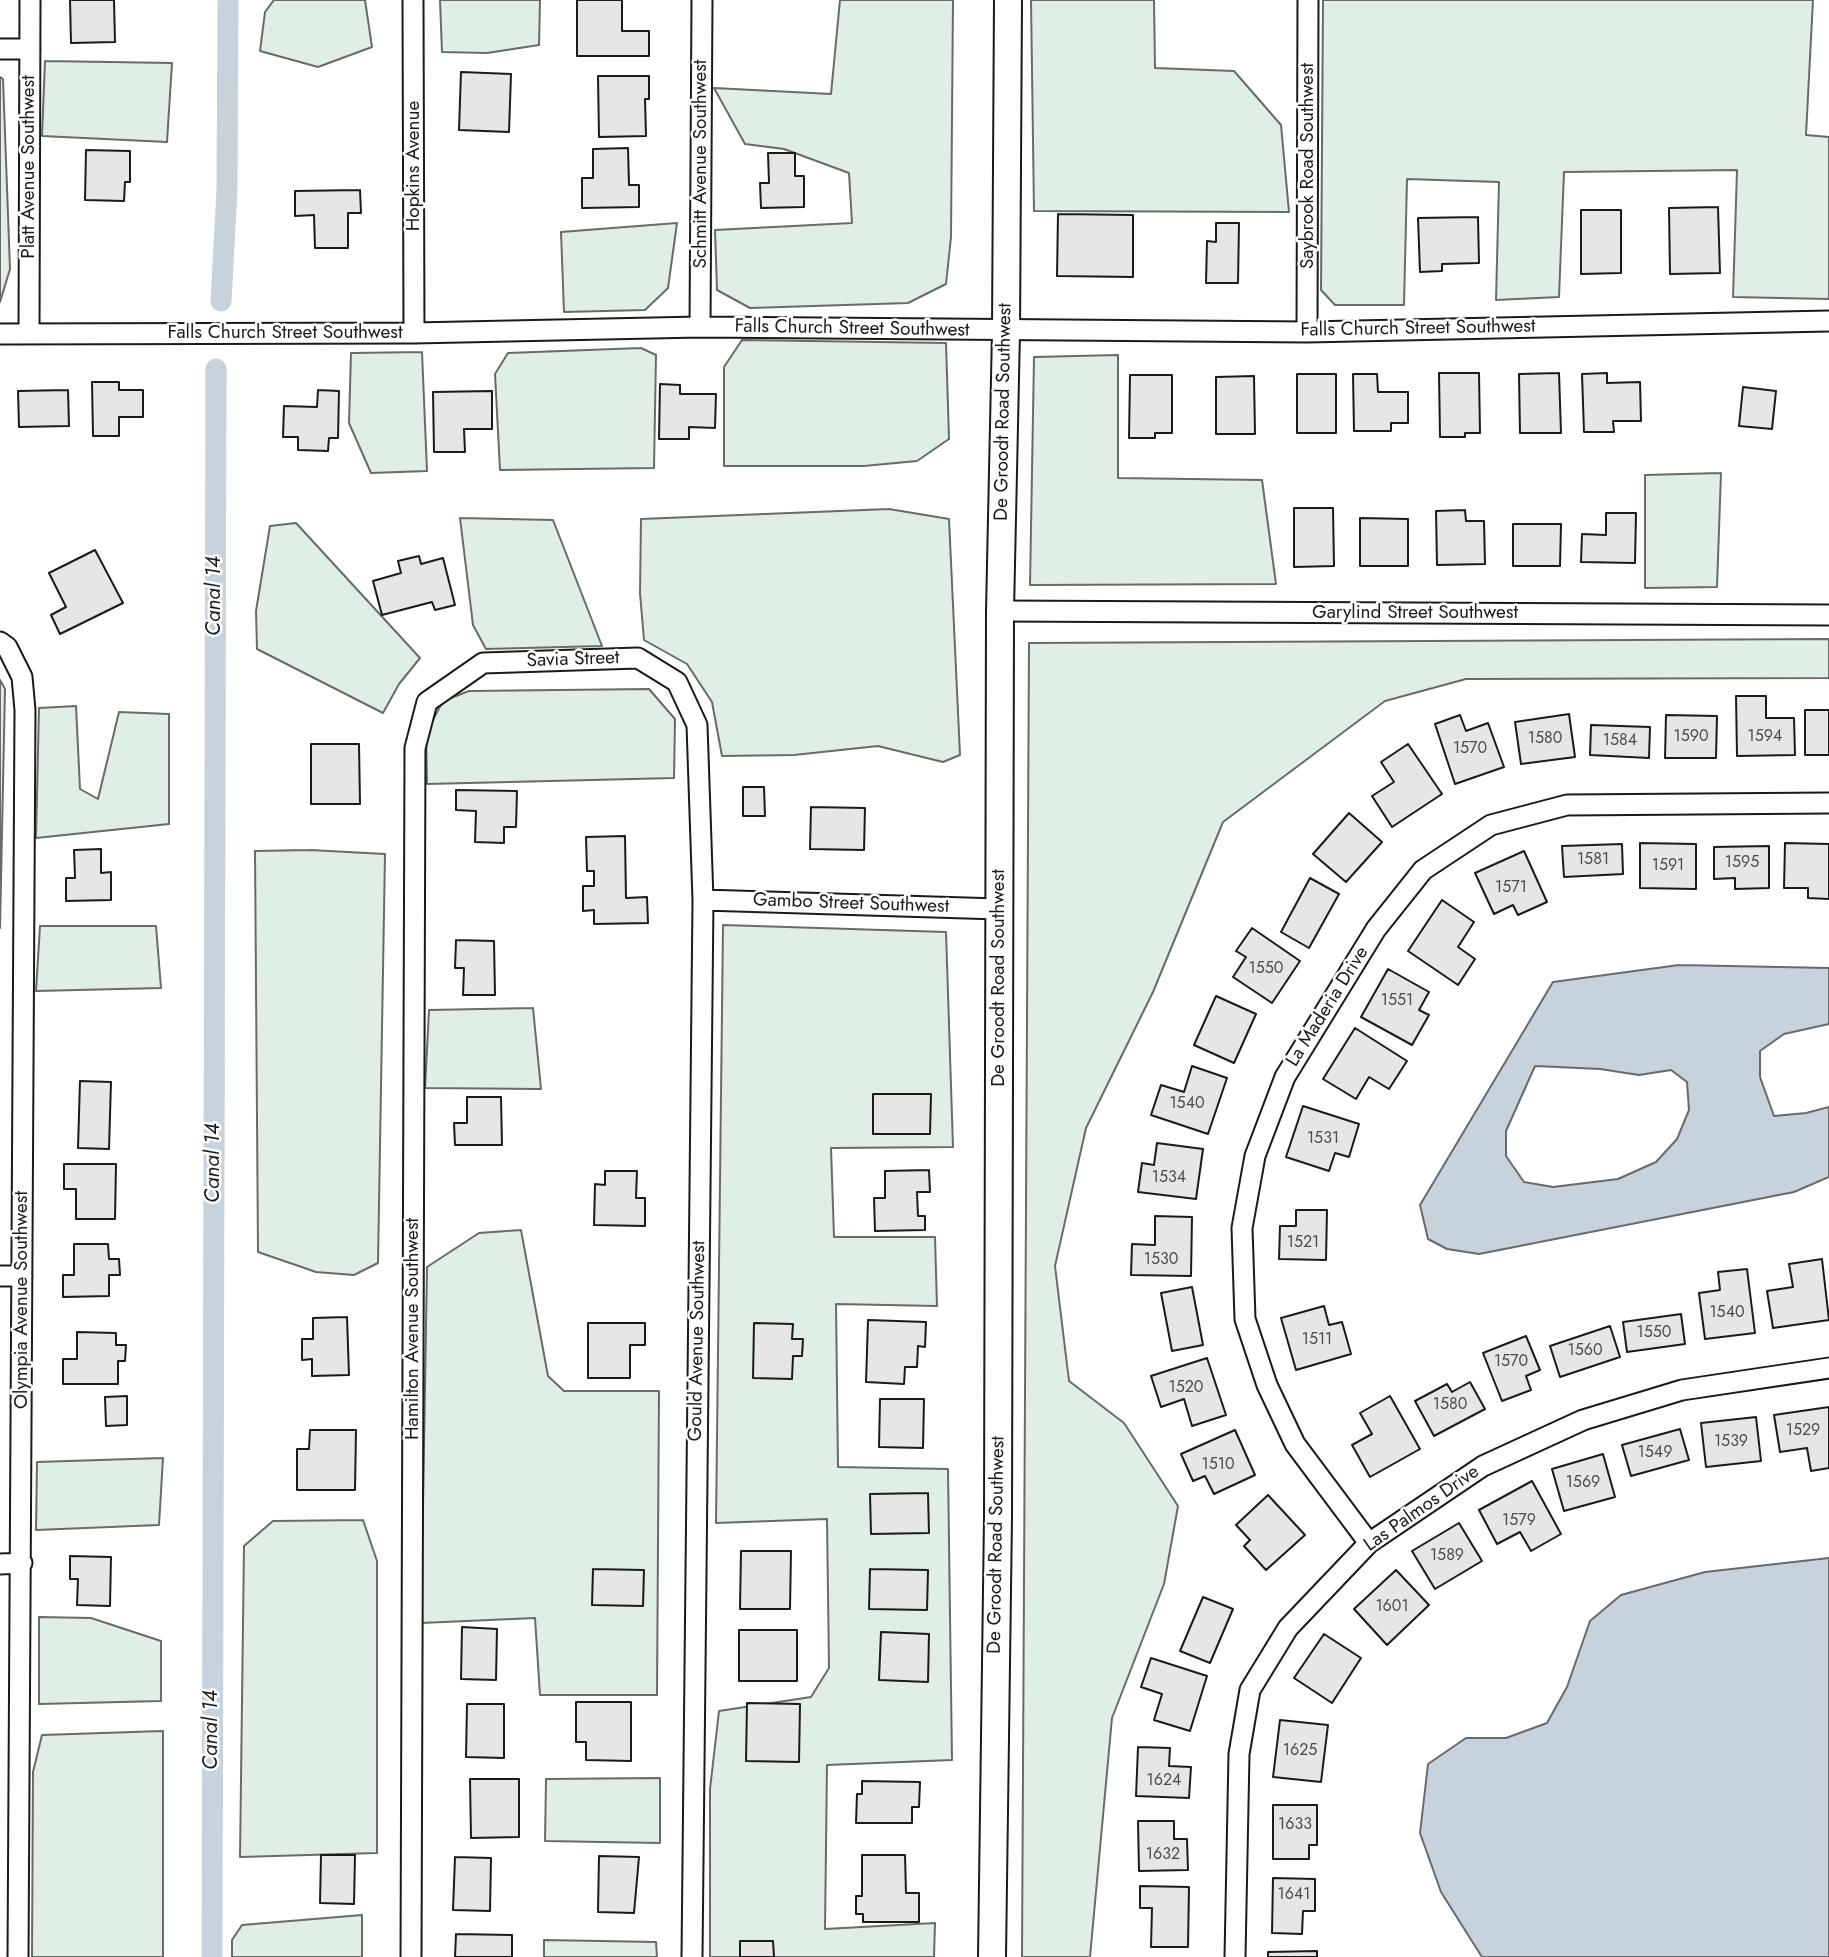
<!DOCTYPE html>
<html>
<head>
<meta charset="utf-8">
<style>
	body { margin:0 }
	canvas { display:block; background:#fff }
</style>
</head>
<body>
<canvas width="1829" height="1957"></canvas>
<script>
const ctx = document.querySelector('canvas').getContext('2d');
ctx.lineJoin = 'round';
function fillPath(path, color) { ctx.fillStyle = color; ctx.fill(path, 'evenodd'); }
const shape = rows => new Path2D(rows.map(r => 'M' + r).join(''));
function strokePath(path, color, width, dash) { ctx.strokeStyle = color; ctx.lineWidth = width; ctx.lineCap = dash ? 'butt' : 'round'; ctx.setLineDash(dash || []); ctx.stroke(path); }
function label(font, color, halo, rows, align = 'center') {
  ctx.font = font + ' Jost,sans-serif'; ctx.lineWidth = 5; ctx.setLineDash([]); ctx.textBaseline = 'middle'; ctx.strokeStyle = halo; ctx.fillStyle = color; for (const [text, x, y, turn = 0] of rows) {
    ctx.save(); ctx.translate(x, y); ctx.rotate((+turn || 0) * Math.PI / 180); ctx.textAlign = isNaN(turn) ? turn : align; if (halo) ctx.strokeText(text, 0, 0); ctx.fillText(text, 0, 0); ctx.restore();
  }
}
const green = shape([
	[274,0,365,0,372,47,318,67,260,51,265,12,274,0],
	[440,0,540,0,539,45,487,53,442,52,440,0],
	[840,0,953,0,951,237,946,284,908,303,750,308,717,290,715,230,852,223,849,173,784,149,745,144,714,88,831,94,840,0],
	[1031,0,1154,0,1155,68,1234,71,1281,125,1289,212,1034,211,1031,0],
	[1323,0,1813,0,1806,135,1829,137,1829,299,1733,297,1737,170,1564,172,1559,297,1496,300,1499,182,1407,179,1404,305,1335,305,1321,290,1323,0],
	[45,61,172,63,167,142,42,136,45,61],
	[0,77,3,79,10,269,0,302,0,77],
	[677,223,668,288,645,310,564,312,561,232,677,223],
	[742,340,946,343,949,439,917,461,864,466,724,466,724,367,742,340],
	[641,348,656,355,654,468,500,470,495,374,508,353,641,348],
	[422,352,427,471,371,473,349,423,351,353,422,352],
	[1118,355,1118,478,1262,480,1276,584,1030,585,1034,357,1118,355],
	[1721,473,1717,587,1645,588,1645,475,1721,473],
	[889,509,949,519,960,755,943,762,878,746,794,755,722,756,712,702,687,664,644,640,640,593,641,519,889,509],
	[460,518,553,520,602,646,486,649,473,625,460,518],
	[296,523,420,658,399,684,383,713,257,649,256,611,270,526,296,523],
	[1829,639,1829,678,1466,679,1385,701,1223,822,1153,992,1086,1128,1055,1266,1069,1381,1124,1423,1178,1506,1164,1584,1112,1718,1090,1957,1022,1957,1029,643,1829,639],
	[0,680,5,689,0,928,0,680],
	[649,689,675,719,674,778,427,784,426,733,443,701,469,691,649,689],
	[76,706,80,789,98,799,119,712,169,714,169,824,36,838,39,708,76,706],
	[310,850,385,854,378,1263,354,1275,316,1272,258,1252,255,851,310,850],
	[723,925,946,932,953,1147,831,1148,834,1237,935,1237,937,1306,836,1304,838,1467,948,1469,952,1760,827,1765,825,1929,935,1923,934,1957,710,1957,710,1789,719,1711,811,1697,829,1668,827,1519,716,1523,723,925],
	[40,926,156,926,161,988,36,991,40,926],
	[533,1008,541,1089,425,1088,429,1010,533,1008],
	[521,1230,548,1376,564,1391,659,1391,657,1695,540,1695,535,1618,421,1623,427,1267,479,1233,521,1230],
	[163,1458,159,1525,36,1530,37,1462,163,1458],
	[363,1520,377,1561,377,1853,240,1857,244,1546,273,1521,363,1520],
	[39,1617,91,1618,161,1641,161,1701,39,1704,39,1617],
	[163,1731,163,1957,32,1957,33,1772,42,1735,163,1731],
	[660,1778,660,1843,545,1841,546,1779,660,1778],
	[362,1915,362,1957,232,1957,232,1940,242,1925,362,1915],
	[544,1940,656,1942,657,1957,544,1957,544,1940]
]);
const water = shape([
	[1679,965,1829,968,1829,1024,1784,1034,1760,1051,1760,1077,1774,1116,1806,1113,1829,1107,1829,1177,1794,1192,1479,1254,1447,1249,1428,1239,1420,1205,1553,982,1679,965],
	[1535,1066,1600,1069,1639,1075,1671,1070,1687,1082,1689,1110,1677,1139,1656,1162,1618,1179,1553,1187,1524,1182,1506,1156,1506,1131,1535,1066],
	[1829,1558,1829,1957,1482,1957,1441,1892,1420,1833,1428,1764,1466,1738,1506,1738,1547,1723,1567,1687,1590,1621,1621,1595,1705,1572,1829,1558]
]);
const canal = shape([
	[221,301,227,190,228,0],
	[212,1957,216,369]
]);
const building = shape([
	[70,0,114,0,115,42,71,43,70,0],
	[577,0,622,0,622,31,649,31,649,56,577,56,577,0],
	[461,72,511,74,509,132,459,130,461,72],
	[598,76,649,76,649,99,645,99,646,136,599,137,598,76],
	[628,148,629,185,639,185,639,207,582,208,582,178,593,178,593,149,628,148],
	[86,150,130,151,130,182,125,182,124,201,85,200,86,150],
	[768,153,795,153,795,176,804,176,804,207,761,208,760,183,769,183,768,153],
	[360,190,361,213,348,213,348,248,315,248,314,215,295,216,295,191,360,190],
	[1718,207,1720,273,1670,274,1669,208,1718,207],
	[1581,210,1621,210,1621,273,1581,274,1581,210],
	[1058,214,1133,215,1133,277,1057,276,1058,214],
	[1478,217,1479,263,1442,264,1442,271,1420,272,1418,218,1478,217],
	[1216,223,1239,223,1238,283,1206,283,1207,241,1216,242,1216,223],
	[1439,373,1479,373,1480,433,1465,433,1465,437,1440,437,1439,373],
	[1559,373,1561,433,1520,433,1519,374,1559,373],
	[1607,373,1607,383,1640,382,1641,421,1613,421,1614,432,1584,432,1582,374,1607,373],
	[1297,374,1336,374,1336,433,1297,433,1297,374],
	[1353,374,1377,374,1378,392,1408,392,1408,423,1391,423,1391,431,1354,431,1353,374],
	[1130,375,1172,375,1172,433,1155,433,1155,438,1129,438,1130,375],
	[1254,376,1255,434,1216,434,1216,377,1254,376],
	[92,382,119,382,119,390,143,390,143,417,119,417,119,436,93,436,92,382],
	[660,384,680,385,680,394,716,394,715,428,689,427,689,439,659,439,660,384],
	[1743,387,1776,391,1772,429,1739,426,1743,387],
	[68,390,69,426,19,427,18,391,68,390],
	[318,390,339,391,338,438,329,438,328,451,298,450,298,437,283,437,284,406,317,407,318,390],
	[492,391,492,429,464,429,465,452,434,452,433,392,492,391],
	[1294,508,1333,508,1334,566,1294,567,1294,508],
	[1465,510,1466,521,1484,521,1485,564,1437,565,1436,511,1465,510],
	[1606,513,1636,513,1635,563,1581,562,1582,534,1606,535,1606,513],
	[1360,518,1408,519,1408,566,1360,566,1360,518],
	[1513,524,1561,524,1560,566,1513,566,1513,524],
	[95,550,123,603,60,634,51,615,66,607,49,573,95,550],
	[419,556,421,564,443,558,455,605,435,610,432,602,382,615,373,581,401,573,398,561,419,556],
	[1736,696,1766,696,1766,718,1794,718,1795,755,1737,756,1736,696],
	[1805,710,1829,710,1829,755,1805,755,1805,710],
	[1569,714,1575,757,1521,764,1515,722,1569,714],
	[1460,715,1466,731,1488,723,1504,767,1455,784,1435,724,1460,715],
	[1666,715,1717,716,1716,758,1665,758,1666,715],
	[1591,725,1650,727,1649,758,1590,755,1591,725],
	[311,744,359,744,360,804,311,804,311,744],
	[1408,744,1442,794,1392,827,1372,796,1394,782,1381,762,1408,744],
	[743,787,764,787,765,816,743,816,743,787],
	[456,790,517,791,516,827,504,827,504,843,475,842,476,811,456,810,456,790],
	[811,807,865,808,864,850,810,849,811,807],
	[1349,813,1382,842,1346,882,1313,854,1349,813],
	[625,836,626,898,647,897,648,923,594,924,594,910,583,911,583,886,594,886,594,871,587,871,586,837,625,836],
	[1640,843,1696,844,1696,889,1640,888,1640,843],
	[1785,843,1829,844,1829,899,1808,898,1808,888,1784,888,1785,843],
	[1622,844,1623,874,1564,877,1562,846,1622,844],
	[1769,846,1769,888,1735,889,1735,878,1714,879,1714,847,1769,846],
	[101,849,101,873,111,872,111,900,66,901,66,878,75,878,74,850,101,849],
	[1524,851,1547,902,1518,915,1513,905,1494,914,1475,873,1524,851],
	[1310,878,1339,894,1309,948,1281,932,1310,878],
	[1442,900,1474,922,1458,947,1475,959,1458,985,1408,951,1442,900],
	[1252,928,1300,961,1272,1003,1233,977,1246,957,1236,951,1252,928],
	[456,940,494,941,495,995,463,995,464,968,455,968,456,940],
	[1388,969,1429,992,1419,1010,1429,1015,1412,1045,1361,1017,1388,969],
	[1216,996,1256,1014,1234,1063,1194,1045,1216,996],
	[1355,1028,1407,1061,1389,1089,1369,1077,1356,1099,1323,1079,1355,1028],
	[1192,1066,1227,1078,1208,1134,1151,1115,1161,1085,1184,1092,1192,1066],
	[80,1081,111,1082,109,1149,78,1148,80,1081],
	[873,1094,931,1094,930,1134,873,1134,873,1094],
	[467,1097,501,1097,502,1145,455,1145,454,1123,467,1123,467,1097],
	[1303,1106,1359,1124,1349,1157,1335,1153,1329,1171,1286,1157,1303,1106],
	[1157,1143,1203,1149,1196,1199,1138,1192,1142,1163,1154,1165,1157,1143],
	[64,1164,116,1164,115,1219,76,1219,76,1189,64,1189,64,1164],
	[929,1170,930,1192,917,1192,918,1216,925,1216,925,1230,875,1231,874,1198,885,1198,885,1171,929,1170],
	[605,1171,637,1171,636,1198,645,1198,645,1226,594,1225,595,1184,605,1185,605,1171],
	[1296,1210,1327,1210,1326,1260,1279,1259,1280,1226,1296,1226,1296,1210],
	[1155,1216,1192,1217,1191,1276,1131,1275,1132,1244,1155,1245,1155,1216],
	[74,1244,108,1244,109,1259,119,1259,120,1275,109,1275,109,1296,63,1297,63,1275,74,1275,74,1244],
	[1822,1259,1829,1320,1773,1328,1767,1291,1793,1287,1789,1264,1822,1259],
	[1747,1269,1755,1333,1705,1339,1699,1293,1720,1290,1718,1272,1747,1269],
	[1192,1287,1203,1345,1172,1351,1161,1293,1192,1287],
	[1324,1306,1329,1325,1342,1322,1351,1354,1296,1370,1281,1318,1324,1306],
	[1681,1314,1685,1344,1627,1352,1623,1322,1681,1314],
	[347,1317,349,1375,312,1376,312,1359,302,1360,302,1339,313,1339,313,1318,347,1317],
	[868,1320,926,1322,925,1347,918,1346,917,1367,905,1367,904,1384,866,1382,868,1320],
	[588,1323,645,1323,645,1345,630,1345,630,1378,588,1378,588,1323],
	[754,1323,793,1324,792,1339,803,1339,802,1356,793,1356,792,1379,753,1378,754,1323],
	[1610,1326,1620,1357,1560,1377,1550,1346,1610,1326],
	[77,1332,116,1333,116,1345,126,1345,125,1361,118,1361,118,1384,63,1384,63,1359,77,1359,77,1332],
	[1526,1336,1540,1370,1526,1376,1531,1390,1502,1401,1483,1353,1526,1336],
	[1207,1358,1226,1415,1192,1426,1184,1399,1161,1407,1151,1376,1207,1358],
	[1470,1382,1485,1409,1434,1436,1415,1401,1447,1384,1452,1392,1470,1382],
	[127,1396,127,1425,106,1426,105,1397,127,1396],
	[1390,1396,1420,1449,1370,1477,1352,1445,1372,1434,1360,1413,1390,1396],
	[880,1399,924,1399,923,1448,879,1447,880,1399],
	[1829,1407,1829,1468,1811,1471,1807,1448,1780,1452,1774,1415,1829,1407],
	[1756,1417,1761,1461,1706,1467,1701,1423,1756,1417],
	[1680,1429,1689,1460,1631,1476,1622,1445,1680,1429],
	[310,1430,356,1430,355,1490,297,1490,297,1449,309,1449,310,1430],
	[1235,1430,1255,1475,1214,1494,1205,1476,1193,1481,1181,1454,1235,1430],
	[1603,1454,1615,1497,1564,1511,1552,1469,1603,1454],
	[1532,1481,1561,1534,1531,1551,1520,1532,1497,1544,1479,1510,1532,1481],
	[928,1493,929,1533,871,1534,870,1494,928,1493],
	[1268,1495,1305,1535,1266,1570,1244,1546,1250,1540,1236,1525,1268,1495],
	[1459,1523,1482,1561,1435,1589,1412,1551,1459,1523],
	[741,1551,791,1551,790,1609,740,1609,741,1551],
	[70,1556,111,1557,110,1606,77,1605,78,1579,70,1579,70,1556],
	[593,1569,644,1570,643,1606,592,1605,593,1569],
	[870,1569,928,1570,927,1610,869,1609,870,1569],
	[1396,1570,1429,1605,1387,1645,1354,1609,1396,1570],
	[1203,1597,1233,1609,1210,1663,1180,1651,1203,1597],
	[462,1627,497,1629,496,1680,461,1679,462,1627],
	[739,1630,797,1630,797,1681,739,1681,739,1630],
	[881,1632,929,1634,928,1682,879,1680,881,1632],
	[1324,1634,1361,1658,1332,1703,1294,1678,1324,1634],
	[1151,1658,1207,1676,1190,1731,1154,1720,1162,1694,1141,1687,1151,1658],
	[576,1702,631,1702,631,1761,586,1760,586,1742,576,1742,576,1702],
	[747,1703,800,1704,799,1762,746,1761,747,1703],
	[467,1704,504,1704,504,1758,466,1757,467,1704],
	[1280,1720,1328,1725,1321,1782,1273,1777,1280,1720],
	[1138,1747,1170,1748,1169,1766,1191,1767,1189,1798,1136,1796,1138,1747],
	[470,1779,519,1779,519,1837,471,1838,470,1779],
	[862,1781,920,1782,919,1807,912,1807,912,1823,856,1823,857,1794,862,1794,862,1781],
	[1273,1805,1317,1805,1317,1845,1309,1845,1309,1859,1273,1859,1273,1805],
	[1138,1821,1174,1821,1174,1839,1187,1839,1188,1870,1139,1871,1138,1821],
	[321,1855,355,1855,354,1904,320,1903,321,1855],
	[862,1855,905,1855,906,1893,919,1893,919,1922,863,1922,863,1914,856,1914,856,1896,862,1896,862,1855],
	[599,1856,639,1857,634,1913,598,1912,599,1856],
	[455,1857,491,1858,490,1911,453,1910,455,1857],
	[1273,1878,1315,1879,1315,1911,1303,1911,1302,1934,1272,1933,1273,1878],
	[1140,1886,1189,1887,1188,1947,1151,1947,1152,1908,1140,1908,1140,1886],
	[456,1934,512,1935,512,1957,455,1957,456,1934],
	[740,1941,773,1941,774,1957,740,1957,740,1941],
	[1317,1951,1317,1957,1268,1957,1268,1952,1317,1951]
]);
const street = shape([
	[413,0,414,333],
	[0,49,30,49],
	[700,327,702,0],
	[1307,332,1308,0],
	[0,334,414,333,700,327,1307,332,1829,321],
	[29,334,30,0],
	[1000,611,1829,615],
	[0,642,7,647,22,677,25,710,18,1957],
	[703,900,999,909],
	[0,1276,22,1276],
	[1369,1543,1295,1444,1267,1385,1245,1319,1242,1228,1255,1156,1285,1077,1376,929,1423,870,1491,825,1567,805,1829,803],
	[0,1564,22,1563],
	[411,1957,415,748,427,702,483,663,638,658,677,682,697,725,703,900,692,1957],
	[1235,1957,1239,1754,1250,1690,1288,1628,1369,1543,1483,1466,1583,1420,1682,1390,1829,1368]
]);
const secondary = shape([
	[992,1957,998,1517,1000,611,1006,332,1008,0]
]);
const numberNames = [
	["1590",1691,737],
	["1594",1765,737],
	["1580",1545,739],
	["1584",1620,741],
	["1570",1470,749],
	["1581",1593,860],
	["1595",1742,863],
	["1591",1668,866],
	["1571",1511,888],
	["1550",1266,969],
	["1551",1397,1001],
	["1540",1187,1104],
	["1531",1323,1139],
	["1534",1169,1178],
	["1521",1303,1243],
	["1530",1161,1260],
	["1540",1727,1313],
	["1550",1654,1333],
	["1511",1317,1340],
	["1560",1585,1351],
	["1570",1511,1362],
	["1520",1186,1388],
	["1580",1450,1405],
	["1529",1803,1431],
	["1539",1731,1442],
	["1549",1655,1453],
	["1510",1218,1465],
	["1569",1583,1483],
	["1579",1519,1521],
	["1589",1447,1556],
	["1601",1392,1607],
	["1625",1300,1751],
	["1624",1164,1781],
	["1633",1295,1825],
	["1632",1163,1855],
	["1641",1294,1895]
];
const streetNames = [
	["Schmitt Avenue Southwest",701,164,-90],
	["Hopkins Avenue",414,166,-90],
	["Saybrook Road Southwest",1308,166,-90],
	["Platt Avenue Southwest",29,167,-90],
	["Falls Church Street Southwest",852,329,1],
	["Falls Church Street Southwest",1418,329,-1],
	["Falls Church Street Southwest",285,333],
	["De Groodt Road Southwest",1004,412,-89],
	["Garylind Street Southwest",1415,613],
	["Savia Street",573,660,-2],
	["Gambo Street Southwest",851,904,2],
	["De Groodt Road Southwest",999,978,-90],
	["La Maderia Drive",1328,1007,-58],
	["Olympia Avenue Southwest",22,1300,-90],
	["Hamilton Avenue Southwest",413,1329,-90],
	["Gould Avenue Southwest",698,1341,-89],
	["Las Palmos Drive",1422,1509,-35],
	["De Groodt Road Southwest",997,1545,-89]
];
const waterNames = [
	["Canal 14",215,596,-90],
	["Canal 14",214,1163,-90],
	["Canal 14",212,1730,-90]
];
fillPath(green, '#e0efe3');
strokePath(green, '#6a6a6a', 2);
fillPath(water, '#c6d2dc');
strokePath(water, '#6a6a6a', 2);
strokePath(canal, '#c6d2dc', 21);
fillPath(building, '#e6e6e6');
strokePath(building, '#1a1a1a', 2);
strokePath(street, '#1a1a1a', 23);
strokePath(secondary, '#1a1a1a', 30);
strokePath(street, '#fff', 19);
strokePath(secondary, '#fff', 26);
label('16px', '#4d4d4d', null, numberNames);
label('19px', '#1a1a1a', '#fff', streetNames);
label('italic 21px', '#1a1a1a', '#fff', waterNames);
</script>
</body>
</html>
